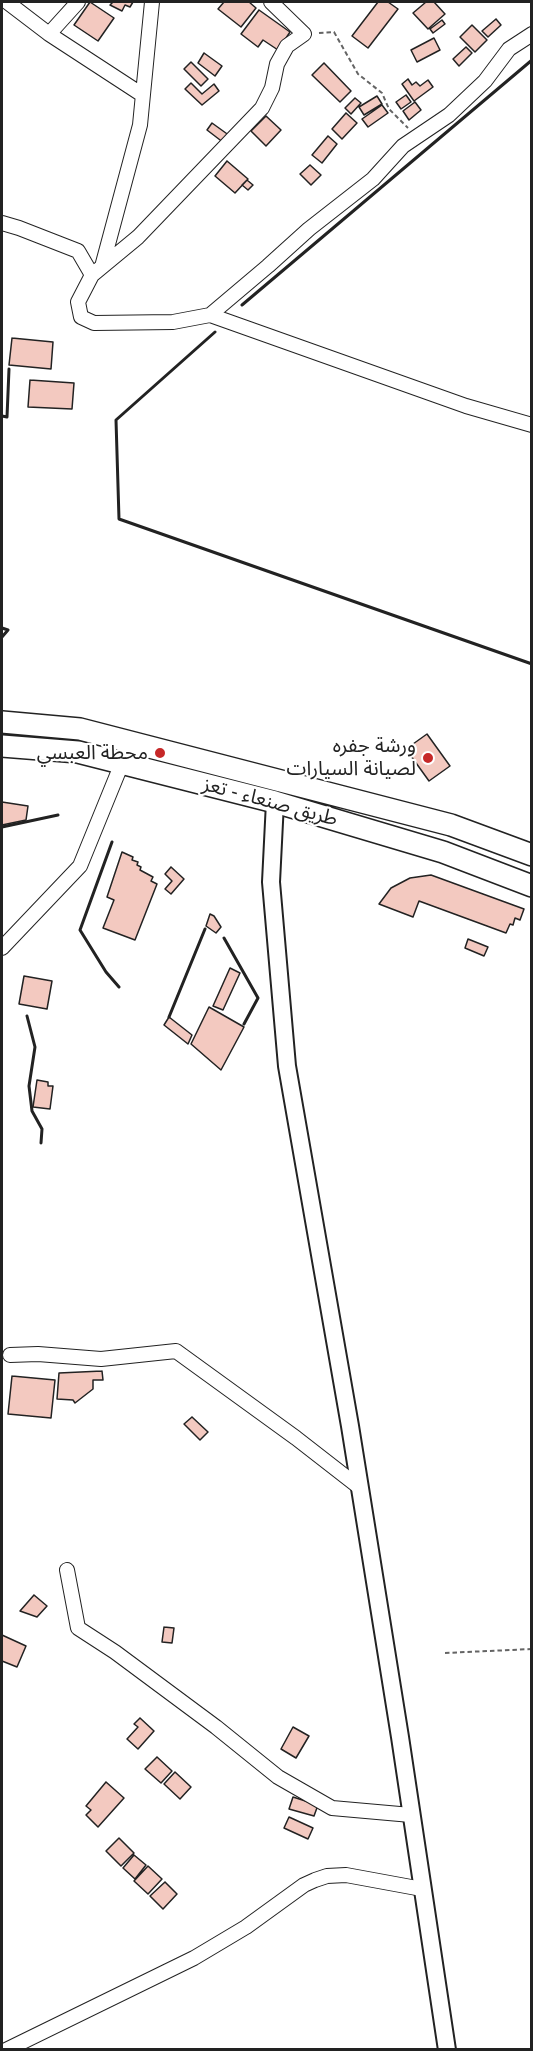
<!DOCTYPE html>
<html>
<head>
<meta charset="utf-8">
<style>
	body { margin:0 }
	#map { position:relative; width:533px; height:2051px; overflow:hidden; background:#fff; font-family:"Noto Sans",sans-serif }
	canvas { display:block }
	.frame { position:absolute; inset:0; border:3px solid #222; pointer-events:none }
</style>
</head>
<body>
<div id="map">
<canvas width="533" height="2051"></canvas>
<div class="frame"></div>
</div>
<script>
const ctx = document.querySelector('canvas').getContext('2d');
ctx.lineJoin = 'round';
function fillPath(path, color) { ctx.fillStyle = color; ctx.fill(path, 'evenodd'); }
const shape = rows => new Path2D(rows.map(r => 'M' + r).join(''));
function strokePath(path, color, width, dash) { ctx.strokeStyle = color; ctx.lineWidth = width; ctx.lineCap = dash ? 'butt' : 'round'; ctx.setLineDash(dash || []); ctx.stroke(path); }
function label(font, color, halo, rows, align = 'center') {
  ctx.font = font + ' "Noto Sans","Noto Sans Arabic",sans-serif'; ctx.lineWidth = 4.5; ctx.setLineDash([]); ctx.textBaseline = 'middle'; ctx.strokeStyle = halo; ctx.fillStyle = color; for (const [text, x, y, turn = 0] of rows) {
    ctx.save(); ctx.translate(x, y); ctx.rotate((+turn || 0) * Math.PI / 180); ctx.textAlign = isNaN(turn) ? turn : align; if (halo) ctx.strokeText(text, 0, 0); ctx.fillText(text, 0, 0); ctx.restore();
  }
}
const building = shape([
	[90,2,114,18,98,41,74,25,90,2],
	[113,2,133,2,130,7,125,5,122,11,110,5,113,2],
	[224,2,249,2,256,8,241,27,218,9,224,2],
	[378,2,388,2,398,9,368,48,352,36,378,2],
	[426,2,434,2,445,14,428,29,413,13,426,2],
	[259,10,290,32,278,50,263,40,258,47,241,34,259,10],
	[496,19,501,25,488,37,482,31,496,19],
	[442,20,445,24,433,33,430,29,442,20],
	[472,25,487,40,475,52,460,37,472,25],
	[434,38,440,50,417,62,411,50,434,38],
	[466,47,472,53,459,66,453,59,466,47],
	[204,53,222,66,215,76,198,63,204,53],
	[191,62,208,79,201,86,184,69,191,62],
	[324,63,351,91,340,102,312,75,324,63],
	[408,79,412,85,416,82,420,86,428,80,433,87,414,101,402,84,408,79],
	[191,83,202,94,214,84,219,91,202,105,185,89,191,83],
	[406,95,411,102,401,109,396,102,406,95],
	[377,96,382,104,364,115,359,107,377,96],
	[355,98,361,103,351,114,345,108,355,98],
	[415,102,421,110,409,120,403,111,415,102],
	[382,105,388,113,368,127,362,119,382,105],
	[346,113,357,123,342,139,332,129,346,113],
	[266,116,281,130,266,146,251,131,266,116],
	[212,123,230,136,224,143,207,130,212,123],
	[328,136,337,144,322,163,312,155,328,136],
	[227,161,248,179,235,193,215,176,227,161],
	[310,165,321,175,311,185,300,174,310,165],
	[247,180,253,185,248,190,242,185,247,180],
	[12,338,53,342,51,369,9,365,12,338],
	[30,380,74,383,72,409,28,407,30,380],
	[427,734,450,766,429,781,406,749,427,734],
	[2,802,28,806,26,820,2,825,2,802],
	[122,852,133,857,132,860,138,862,137,865,141,867,140,870,153,877,151,881,157,884,135,940,103,928,114,900,107,897,122,852],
	[171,867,184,879,171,894,165,889,172,881,165,874,171,867],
	[431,875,524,909,520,920,515,918,513,925,510,924,506,933,419,901,413,917,379,904,391,888,410,878,431,875],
	[210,914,214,916,221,927,216,933,206,926,210,914],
	[468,939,488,947,484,956,465,948,468,939],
	[230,968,240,973,223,1010,213,1006,230,968],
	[24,976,52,981,47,1009,19,1004,24,976],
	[209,1007,244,1027,221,1070,191,1044,209,1007],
	[169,1017,192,1035,188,1044,164,1025,169,1017],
	[37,1080,48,1082,48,1086,53,1086,50,1109,33,1107,37,1080],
	[102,1371,103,1380,93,1380,93,1389,75,1403,73,1400,57,1399,59,1373,102,1371],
	[12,1376,55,1380,51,1418,8,1414,12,1376],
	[192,1417,208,1432,200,1440,184,1424,192,1417],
	[34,1595,47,1606,37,1617,20,1611,34,1595],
	[164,1627,174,1628,172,1643,162,1642,164,1627],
	[2,1635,26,1646,17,1667,2,1661,2,1635],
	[140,1718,154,1731,138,1749,127,1739,138,1727,134,1724,140,1718],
	[293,1727,309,1736,296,1758,281,1749,293,1727],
	[157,1757,172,1771,161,1783,145,1769,157,1757],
	[175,1772,191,1787,180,1799,164,1784,175,1772],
	[106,1782,124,1798,98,1827,86,1815,91,1810,86,1806,106,1782],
	[293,1797,318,1805,314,1816,289,1809,293,1797],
	[289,1817,313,1828,308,1839,284,1828,289,1817],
	[119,1838,134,1853,121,1866,106,1851,119,1838],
	[134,1855,146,1865,135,1879,123,1868,134,1855],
	[148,1866,162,1879,148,1894,134,1881,148,1866],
	[165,1882,177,1894,163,1909,150,1896,165,1882]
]);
const path = shape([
	[319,33,334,32,358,74,382,93,389,109,408,128],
	[445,1653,532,1649]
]);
const minor = shape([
	[7,2,49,34,141,94],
	[49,34,78,2],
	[2,223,19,228,78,251,92,275,138,237,262,108,272,88,277,64,287,46,304,34,271,2],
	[103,263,140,125,152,2],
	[92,275,78,302,81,317,94,323,173,322,210,315,268,266,309,229,373,179,403,146,449,115,485,81,509,49,532,34],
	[210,315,466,406,532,425],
	[2,948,80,866,122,763],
	[10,1355,38,1354,101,1359,176,1351,296,1438,359,1487],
	[67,1570,78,1628,115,1652,216,1727,278,1777,332,1808,411,1815],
	[6,2050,194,1958,246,1927,304,1885,315,1880,327,1876,346,1875,422,1889]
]);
const tertiary = shape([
	[275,802,271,882,287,1066,350,1426,400,1737,447,2050]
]);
const trunk = shape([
	[2,722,80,729,451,825,532,855],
	[2,746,78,752,275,802,443,852,532,886]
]);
const wall = shape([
	[242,305,532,60],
	[215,332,116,420,119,519,532,664],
	[2,416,7,417,9,369],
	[2,628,8,630,2,637],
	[2,827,58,815],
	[112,842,80,930,106,972,119,987],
	[224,938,258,998,244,1024],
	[27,1016,35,1047,29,1086,32,1111,42,1129,41,1143],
	[169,1017,205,929]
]);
const markers = [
	[160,753,6,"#c62828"],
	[428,758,6,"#c62828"]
];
const poiNames = [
	["ورشة جفره",416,746],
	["لصيانة السيارات",416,769],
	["محطة العبسي",148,753]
];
const streetNames = [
	["طريق صنعاء - تعز",270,802,15]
];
fillPath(building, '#f3c9c0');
strokePath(building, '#222', 1.5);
strokePath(minor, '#222', 16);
strokePath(tertiary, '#222', 20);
strokePath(trunk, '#222', 24);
strokePath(path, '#646464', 2, [4.5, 3]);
strokePath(minor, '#fff', 14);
strokePath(tertiary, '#fff', 16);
strokePath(trunk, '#fff', 21);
strokePath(wall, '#222', 3);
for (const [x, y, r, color] of markers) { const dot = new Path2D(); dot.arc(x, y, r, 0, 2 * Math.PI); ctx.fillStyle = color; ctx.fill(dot); strokePath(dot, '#fff', 2); }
label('20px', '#222', '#fff', poiNames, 'right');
label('20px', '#222', '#fff', streetNames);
</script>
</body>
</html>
